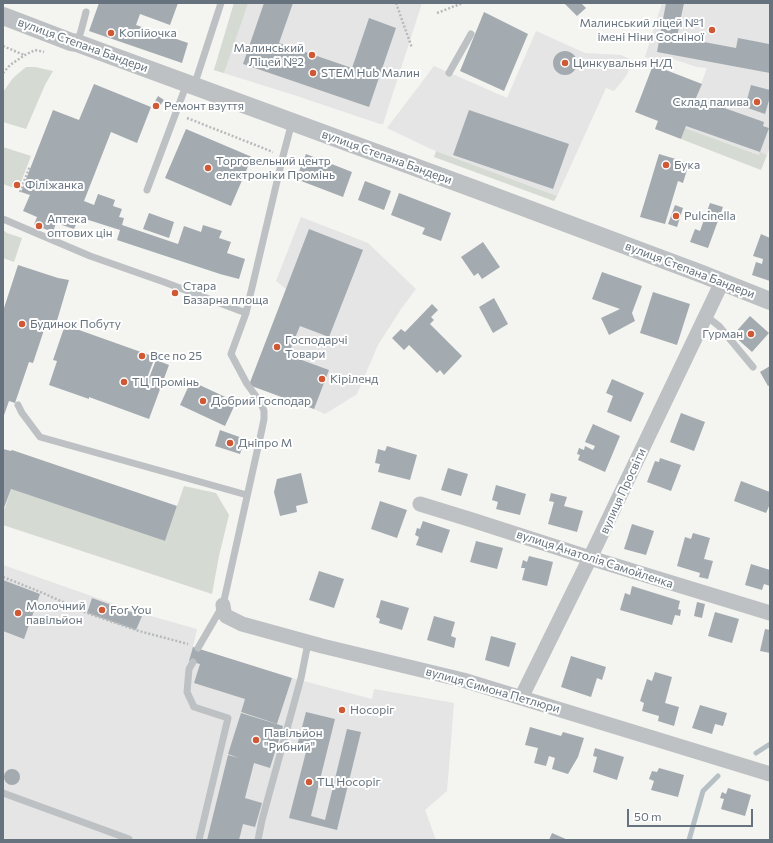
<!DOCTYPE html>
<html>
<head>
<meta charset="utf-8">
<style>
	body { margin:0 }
	#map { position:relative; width:773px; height:843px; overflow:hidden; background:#f4f4f0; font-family:Commissioner,sans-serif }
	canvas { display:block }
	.frame { position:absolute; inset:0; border:4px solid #66737e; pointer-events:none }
	.scale { position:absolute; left:627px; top:809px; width:126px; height:18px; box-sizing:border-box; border:2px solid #66737e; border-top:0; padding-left:5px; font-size:12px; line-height:14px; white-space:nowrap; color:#66737e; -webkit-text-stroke:3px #fff; paint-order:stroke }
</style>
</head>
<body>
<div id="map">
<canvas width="773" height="843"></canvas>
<div class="frame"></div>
<div class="scale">50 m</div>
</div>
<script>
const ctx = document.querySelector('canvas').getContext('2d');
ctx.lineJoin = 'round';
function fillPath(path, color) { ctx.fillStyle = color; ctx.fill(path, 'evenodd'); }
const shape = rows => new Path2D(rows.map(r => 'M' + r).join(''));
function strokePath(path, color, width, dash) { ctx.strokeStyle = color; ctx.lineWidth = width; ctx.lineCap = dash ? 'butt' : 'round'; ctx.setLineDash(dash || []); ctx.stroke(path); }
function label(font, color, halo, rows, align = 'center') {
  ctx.font = font + ' Commissioner,sans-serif'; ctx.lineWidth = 4; ctx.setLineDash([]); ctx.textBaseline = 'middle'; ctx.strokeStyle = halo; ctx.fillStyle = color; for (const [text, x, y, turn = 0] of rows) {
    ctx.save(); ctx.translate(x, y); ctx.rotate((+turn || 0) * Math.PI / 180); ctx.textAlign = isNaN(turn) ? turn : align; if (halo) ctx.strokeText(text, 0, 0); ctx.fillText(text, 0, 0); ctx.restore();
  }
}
const built = shape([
	[234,3,422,3,383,124,380,124,294,95,214,70],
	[662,3,770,3,770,146,767,155,761,153,760,155,685,128,707,68,697,67,670,58,661,62,645,57],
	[536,31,585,53,621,55,632,60,627,75,614,91,606,88,557,196,431,149,387,128,434,66,507,98],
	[301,217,368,243,416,289,401,309,378,345,357,394,325,414,314,409,249,385,286,289,276,281],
	[3,565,140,613,197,629,193,647,256,667,241,712,277,725,292,678,372,699,374,689,454,703,447,791,425,810,436,840,3,840]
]);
const green = shape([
	[234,3,248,3,224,73,214,70],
	[26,67,35,67,53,71,45,85,26,129,3,122,3,92,13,78],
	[685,128,759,155,760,152,767,155,761,170,681,139],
	[3,147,31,156,21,182,17,180,14,188,3,184],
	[436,151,557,196,554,201,434,157],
	[3,230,7,233,22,238,14,262,3,258],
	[184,486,216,493,229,515,219,556,212,594,3,525,3,508,5,508,11,489,165,541]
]);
const stream = shape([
	[756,753,770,744],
	[689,840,703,791,718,776]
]);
const building = shape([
	[99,3,178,3,170,25,140,14,136,25,188,43,182,63,89,31],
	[264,3,293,3,279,43,352,68,369,18,396,28,369,107,243,64],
	[564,3,581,3,586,8,577,16],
	[666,3,684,3,677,37,736,48,738,38,769,44,770,41,770,73,657,52],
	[484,12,528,34,504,91,460,71],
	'553 63a12 12 0 1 1 24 0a12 12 0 1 1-24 0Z',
	[653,65,702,84,696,98,764,122,763,126,769,128,760,152,686,126,681,139,655,129,658,121,635,112],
	[94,84,151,107,137,143,111,132,84,201,94,205,98,194,115,200,113,206,122,209,119,217,124,218,122,225,178,244,184,226,201,232,203,225,222,231,219,238,231,242,227,253,245,259,239,279,220,274,117,240,120,230,79,217,74,229,56,223,53,232,34,225,37,217,23,211,30,195,21,192,53,110,79,120],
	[751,85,770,90,770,97,765,114,745,107],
	[158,96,164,100,157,110,152,107],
	[469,110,569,144,553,189,453,155],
	[186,129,252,157,231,206,165,178],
	[306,154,352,172,343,197,296,179],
	[659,154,689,163,683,183,678,181,665,224,640,217],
	[365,181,391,191,384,210,358,200],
	[399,193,451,213,441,241,422,234,425,228,391,215],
	[710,203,723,207,708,248,690,242,695,229,700,231],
	[675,205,683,208,677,227,668,224],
	[149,213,174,222,169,238,143,229],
	[309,229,363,250,329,337,300,326,288,355,329,370,314,409,249,385],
	[761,234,770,238,770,281,752,275,756,262,762,264,763,259,753,256],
	[483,242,500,267,482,279,478,273,474,276,461,257],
	[18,265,58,278,69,280,56,324,47,321,33,363,29,362,15,403,9,401,3,418,3,311],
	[602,272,642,286,632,313,635,321,609,335,601,318,620,309,592,299],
	[653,292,690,304,677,345,640,333],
	[494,298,508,324,493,333,479,307],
	[432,304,438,310,431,317,434,320,430,324,462,356,444,375,440,370,437,373,409,345,404,350,392,338,401,329,405,332],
	[750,316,769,333,752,352,733,335],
	[65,325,155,357,147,378,149,378,156,360,169,365,149,419,89,397,89,399,49,385,57,361,53,360],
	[770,366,770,385,768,386,760,372],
	[612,379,644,393,631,422,607,412,613,396,606,393],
	[191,381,236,402,225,426,180,405],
	[681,413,705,422,694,451,670,442],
	[593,424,620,436,605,472,578,460,580,455,577,454,579,448,584,450,585,446,593,450,595,446,585,442],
	[220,430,245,439,240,454,215,446],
	[387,446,417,455,410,480,378,472,380,464,375,463,378,449,385,451],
	[3,449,11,451,12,450,177,506,165,541,11,489,4,508,3,508],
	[660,458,681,465,671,491,647,482,655,461,659,462],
	[448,468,468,474,461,496,441,490],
	[301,473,308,503,296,506,297,512,280,516,274,492,277,479],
	[741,481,770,492,770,504,766,513,734,501],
	[496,485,526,494,520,515,496,509,498,502,492,500],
	[551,493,567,497,564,506,583,511,577,532,548,524,554,502,549,501],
	[380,501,407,510,397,538,371,529],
	[423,521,450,530,442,553,416,545,419,537,415,535,417,528,420,529],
	[632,524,654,531,646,555,624,549],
	[693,533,710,538,704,559,713,561,708,579,699,577,700,573,677,566,685,537,691,539],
	[476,541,503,548,497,569,470,562],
	[529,556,553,562,547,586,522,580,525,568,521,568,523,560,527,562],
	[751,564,770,570,770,586,764,584,762,590,745,585],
	[319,571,344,579,334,608,309,600],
	[3,580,40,594,24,639,3,631],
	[632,586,680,601,678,609,681,610,680,616,675,615,672,625,620,610,625,593,630,595],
	[92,598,142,616,136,630,87,613],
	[381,600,409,608,402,630,379,623,380,619,376,617],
	[697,602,705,604,702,618,694,616],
	[715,612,739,619,732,643,708,636],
	[434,616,455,622,451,636,456,638,454,648,427,640],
	[765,629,770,630,770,653,760,651],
	[491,636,516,643,509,667,485,660],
	[193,647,292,678,277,724,241,712,245,699,194,683,200,664,189,661],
	[571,656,606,667,602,680,597,678,591,697,561,687],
	[655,672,672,677,665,703,679,707,674,726,658,721,659,716,642,711,644,703,640,701,647,679,652,681],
	[700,705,727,713,723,726,715,724,712,734,692,728],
	[306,712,335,719,311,816,325,820,347,729,361,732,337,830,289,818,307,748,297,746],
	[241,713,283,726,270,768,254,763,245,798,262,803,255,827,243,824,239,840,207,840,228,755,239,758,228,754],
	[530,727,561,736,563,732,584,738,578,757,568,774,552,769,555,758,549,756,546,766,534,763,538,748,525,745],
	[595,748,624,757,617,780,593,772,597,757,593,756],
	[659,768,684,775,678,797,651,790,654,781,649,779,652,771,657,772],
	'4 777a8 8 0 1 1 16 0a8 8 0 1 1-16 0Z',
	[728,788,751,795,745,816,721,809,724,799,720,798,722,792,726,794],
	[552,833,568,840,549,840]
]);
const path = shape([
	[396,3,412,48],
	[437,13,460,4,461,3],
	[3,46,24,55],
	[3,73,10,65,25,55,35,50,44,52],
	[187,118,273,152],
	[20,192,30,166],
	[3,577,43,593,87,613,139,631,188,644]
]);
const service = shape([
	[77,43,81,31,86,12],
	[449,73,471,34],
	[194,86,221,3],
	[147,190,187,83],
	[3,219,90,256,164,282,246,313],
	[706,316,719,326,753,367],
	[18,405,22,413,40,437,247,495],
	[198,648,223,605,262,429,264,419,264,411,261,403,247,384,231,354,246,313,283,156,292,122],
	[193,662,189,669,187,692,194,707,228,718,199,840],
	[3,793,129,839],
	[258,840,262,820,301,678,308,643]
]);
const minor = shape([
	[420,504,472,520,590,558,770,613],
	[223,605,224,612,226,616,242,624,322,646,463,680,770,774],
	[521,698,590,558,722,282]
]);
const tertiary = shape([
	[3,16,71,42,77,43,472,188,702,274,770,301]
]);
const markers = [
	[712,30,4,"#cf5835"],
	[111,33,4,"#cf5835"],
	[312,55,4,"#cf5835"],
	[565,63,4,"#cf5835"],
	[313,73,4,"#cf5835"],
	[757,102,4,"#cf5835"],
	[156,106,4,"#cf5835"],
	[666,165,4,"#cf5835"],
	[208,168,4,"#cf5835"],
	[17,185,4,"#cf5835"],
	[676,216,4,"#cf5835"],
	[39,226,4,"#cf5835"],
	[175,293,4,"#cf5835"],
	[22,324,4,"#cf5835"],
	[751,334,4,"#cf5835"],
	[277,347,4,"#cf5835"],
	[142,356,4,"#cf5835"],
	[322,379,4,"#cf5835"],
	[124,382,4,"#cf5835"],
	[203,401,4,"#cf5835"],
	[230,443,4,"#cf5835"],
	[102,610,4,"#cf5835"],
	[18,613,4,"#cf5835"],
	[342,710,4,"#cf5835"],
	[256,740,4,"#cf5835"],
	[309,782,4,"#cf5835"]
];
const poiNames = [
	["Малинський ліцей №1",704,23,"right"],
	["імені Ніни Сосніної",704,37,"right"],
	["Копійочка",119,33],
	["Малинський",304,48,"right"],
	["Ліцей №2",304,62,"right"],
	["Цинкувальня Н/Д",573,63],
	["STEM Hub Малин",321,73],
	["Склад палива",749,102,"right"],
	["Ремонт взуття",164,106],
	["Торговельний центр",216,161],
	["електроніки Промінь",216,175],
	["Бука",674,165],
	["Філіжанка",25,185],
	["Pulcinella",684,216],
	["Аптека",47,219],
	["оптових цін",47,233],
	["Стара",183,286],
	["Базарна площа",183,300],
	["Будинок Побуту",30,324],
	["Гурман",743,334,"right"],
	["Господарчі",285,340],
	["Товари",285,354],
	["Все по 25",150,356],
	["Кіріленд",330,379],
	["ТЦ Промінь",132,382],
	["Добрий Господар",211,401],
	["Дніпро М",238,443],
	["Молочний",26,606],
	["павільйон",26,620],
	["For You",110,610],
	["Носоріг",350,710],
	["Павільйон",264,733],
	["\"Рибний\"",264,747],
	["ТЦ Носоріг",317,782]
];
const streetNames = [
	["вулиця Степана Бандери",83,45,20],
	["вулиця Степана Бандери",387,157,20],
	["вулиця Степана Бандери",690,270,21],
	["вулиця Просвіти",623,491,-65],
	["вулиця Анатолія Самойленка",595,559,18],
	["вулиця Симона Петлюри",493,690,16]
];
fillPath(built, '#e4e5e4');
fillPath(green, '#d5dad2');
strokePath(stream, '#b6c0c4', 5);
fillPath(building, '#a4abb0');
strokePath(path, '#b7babc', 2.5, [2, 2]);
strokePath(service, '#bdc1c4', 7);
strokePath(minor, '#bdc1c4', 15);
strokePath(tertiary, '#bdc1c4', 18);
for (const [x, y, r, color] of markers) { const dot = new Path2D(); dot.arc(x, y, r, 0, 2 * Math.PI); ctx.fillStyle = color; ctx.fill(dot); strokePath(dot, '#fff', 1.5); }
label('12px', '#66737e', '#fff', poiNames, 'left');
label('12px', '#66737e', '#fff', streetNames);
</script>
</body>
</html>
